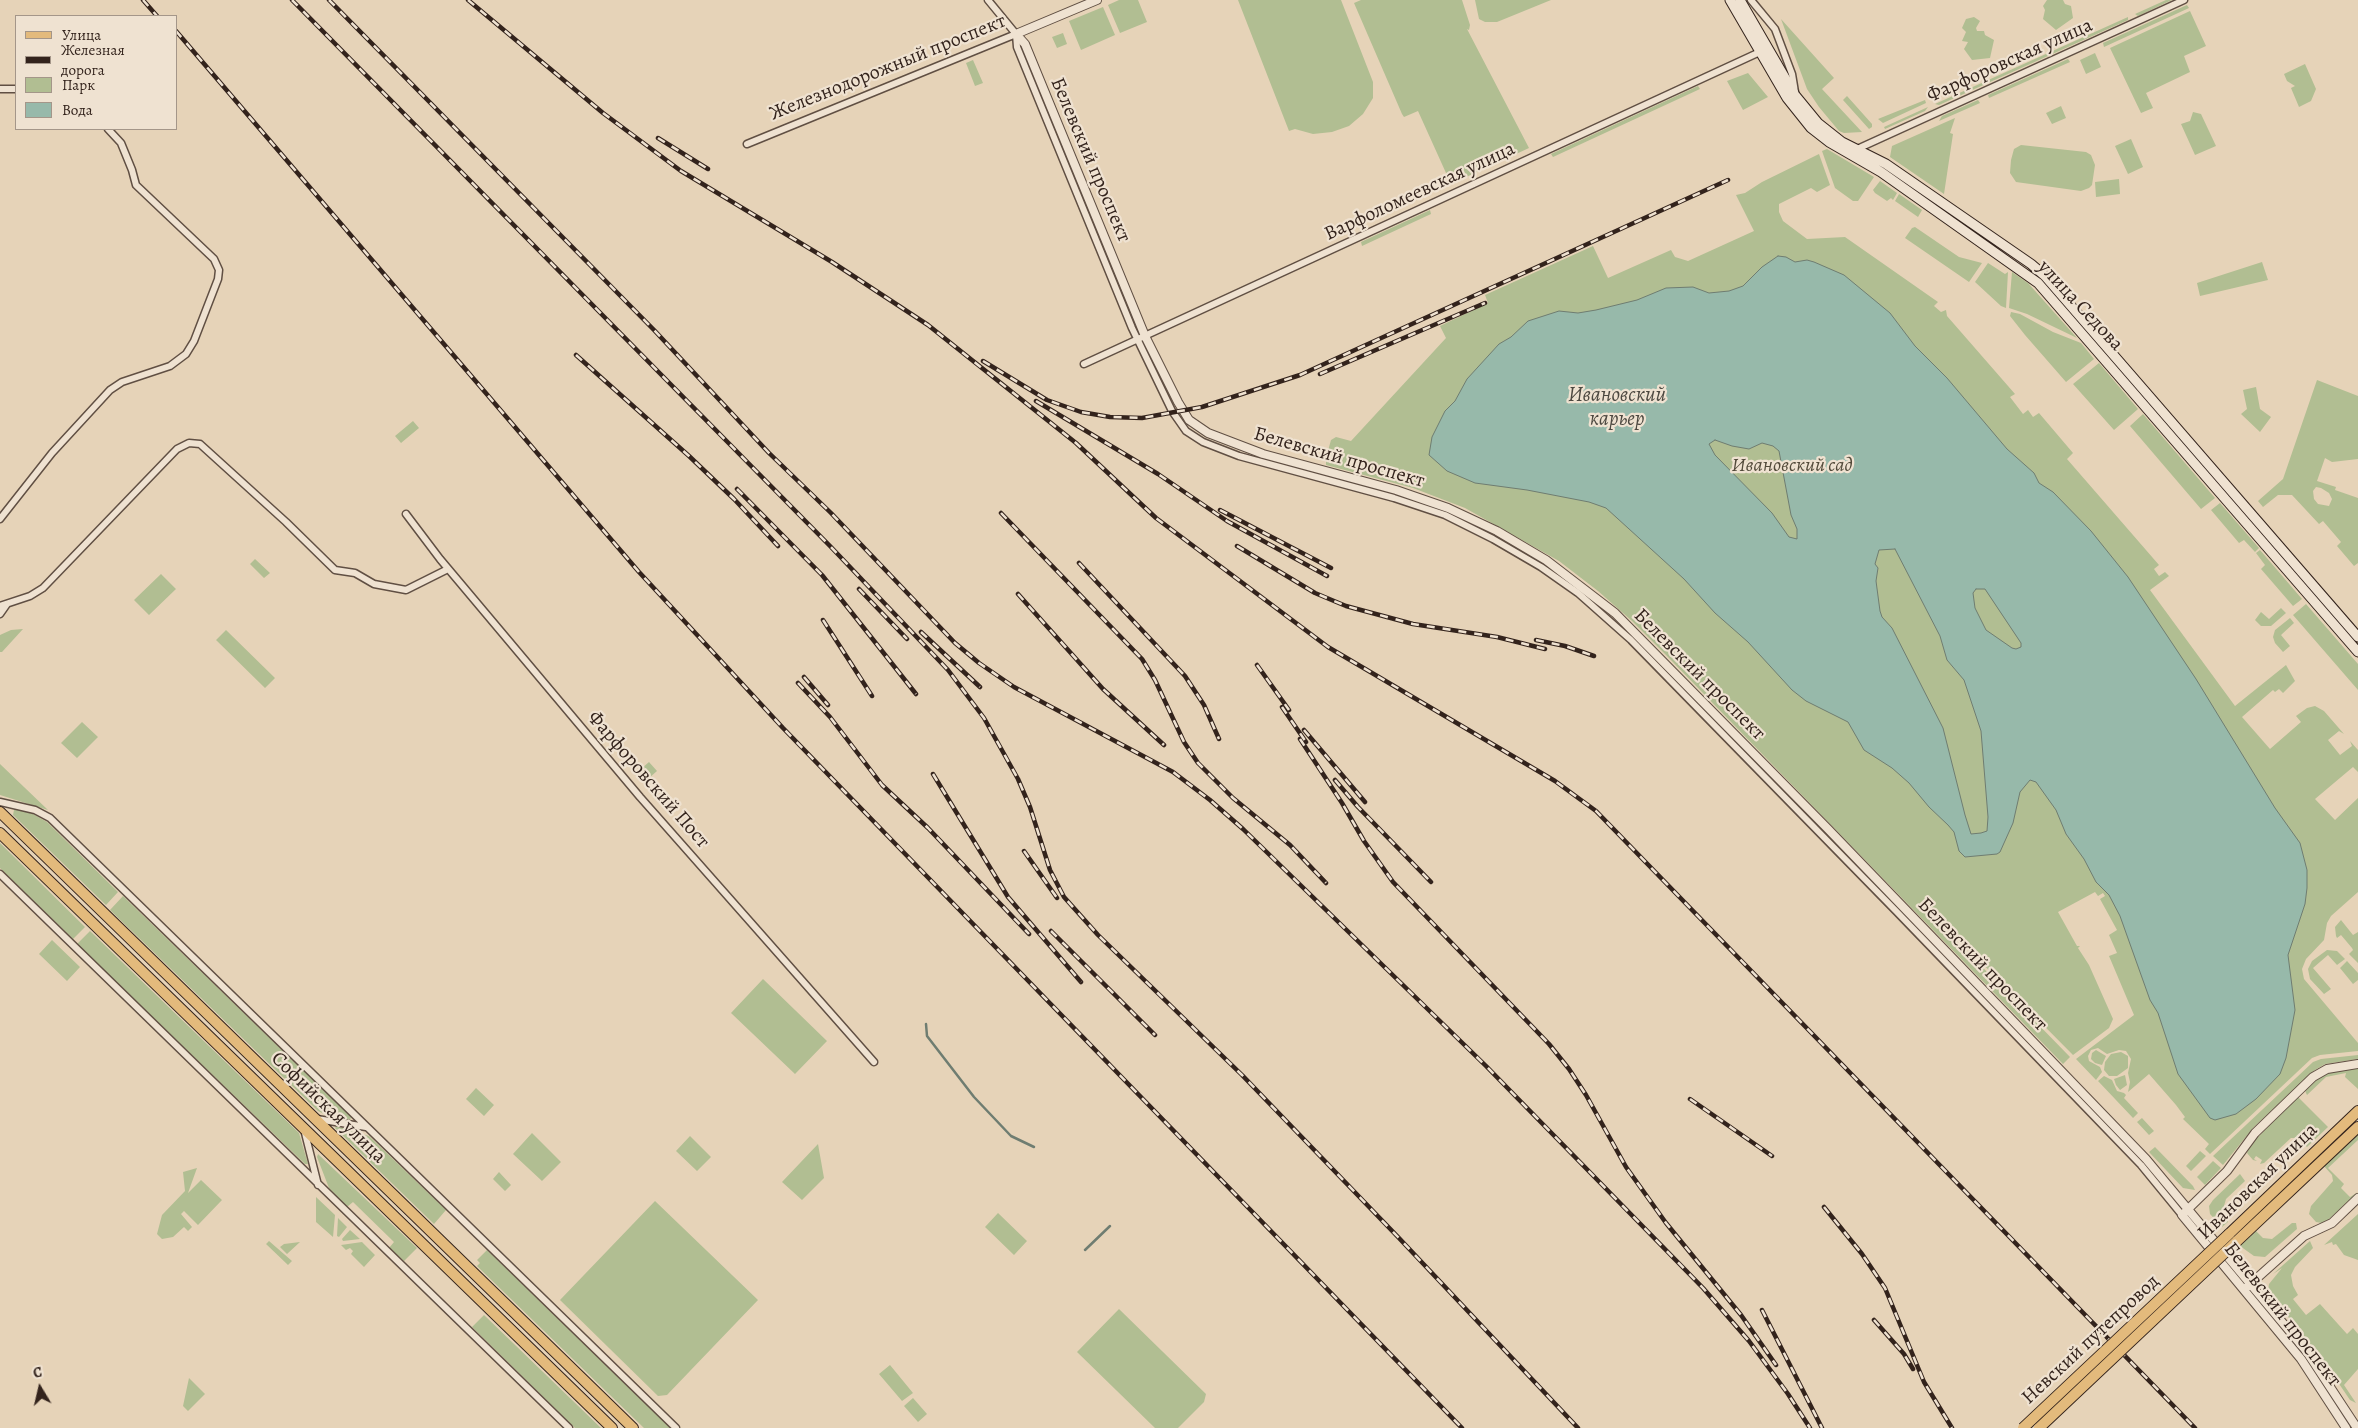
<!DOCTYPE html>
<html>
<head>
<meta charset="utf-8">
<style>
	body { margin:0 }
	#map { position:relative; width:2358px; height:1428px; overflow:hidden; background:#e6d3b8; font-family:Alegreya,serif }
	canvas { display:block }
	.legend { position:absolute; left:15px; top:15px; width:162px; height:115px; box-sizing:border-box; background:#efe2d1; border:1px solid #a49689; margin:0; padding:6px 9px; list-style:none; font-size:15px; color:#33231c }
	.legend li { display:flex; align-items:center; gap:10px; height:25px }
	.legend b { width:25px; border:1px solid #a49689 }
	.north { position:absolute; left:15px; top:1363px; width:50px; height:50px; -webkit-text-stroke:4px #efe2d1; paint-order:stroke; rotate:351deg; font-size:14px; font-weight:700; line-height:20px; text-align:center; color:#33231c }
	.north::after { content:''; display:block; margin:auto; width:18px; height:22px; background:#33231c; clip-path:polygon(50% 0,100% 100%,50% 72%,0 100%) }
</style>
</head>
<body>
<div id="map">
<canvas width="2358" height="1428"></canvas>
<ul class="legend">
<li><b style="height:6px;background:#e3ba7c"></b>Улица</li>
<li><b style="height:6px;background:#33231c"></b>Железная дорога</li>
<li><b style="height:14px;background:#b1be92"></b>Парк</li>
<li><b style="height:14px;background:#97b9aa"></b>Вода</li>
</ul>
<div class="north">С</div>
</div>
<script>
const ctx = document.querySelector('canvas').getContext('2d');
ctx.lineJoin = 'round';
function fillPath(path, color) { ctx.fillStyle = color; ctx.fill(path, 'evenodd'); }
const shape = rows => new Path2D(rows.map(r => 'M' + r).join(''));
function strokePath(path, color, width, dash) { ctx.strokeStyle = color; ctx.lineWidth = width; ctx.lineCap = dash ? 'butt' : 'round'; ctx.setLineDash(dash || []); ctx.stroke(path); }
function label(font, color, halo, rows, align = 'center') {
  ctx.font = font + ' Alegreya,serif'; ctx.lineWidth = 4.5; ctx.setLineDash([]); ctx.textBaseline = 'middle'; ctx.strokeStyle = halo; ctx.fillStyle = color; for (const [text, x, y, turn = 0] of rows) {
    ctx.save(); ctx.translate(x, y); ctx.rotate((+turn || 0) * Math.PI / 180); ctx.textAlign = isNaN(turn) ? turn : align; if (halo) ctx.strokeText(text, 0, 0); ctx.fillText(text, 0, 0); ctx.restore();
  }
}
const green = shape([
	[1119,0,1138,0,1147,22,1120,33,1108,5],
	[1238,0,1341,0,1373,82,1373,98,1363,114,1349,126,1332,132,1313,134,1295,129,1289,131],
	[1361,0,1462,0,1470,25,1469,30,1467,29,1529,148,1451,184,1418,111,1404,117,1402,114,1354,3],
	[1475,0,1551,0,1497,22,1485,22,1479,19],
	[2047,0,2063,0,2065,4,2071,6,2073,18,2056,30,2043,19,2045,10,2043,6],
	[2166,0,2172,0,2138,16,2135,14],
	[2187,5,2189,8,2104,47,2103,43],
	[1103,7,1115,35,1081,50,1069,21],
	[2190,11,2206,46,2184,56,2190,72,2146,93,2153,108,2141,113,2110,48],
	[1974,17,1980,21,1976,28,1977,31,1984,31,1985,35,1994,40,1990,58,1972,60,1964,49,1968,42,1962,41,1966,32,1962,28,1966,19],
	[2128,17,2128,20,1939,105,1935,104],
	[1781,19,1834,78,1822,89,1862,132,1844,133,1839,131,1819,107,1807,89],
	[1063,33,1067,44,1057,48,1052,37],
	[2095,53,2101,67,2086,74,2080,60],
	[2068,59,2070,62,1989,98,1988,95],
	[973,60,983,83,975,86,966,63],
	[2305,64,2316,89,2311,101,2299,107,2291,88,2295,86,2287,81,2284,74],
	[1748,73,1768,97,1743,110,1727,81],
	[1698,86,1700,89,1553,157,1551,154],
	[1847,96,1872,124,1872,127,1869,129,1843,100],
	[1925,100,1926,103,1883,123,1878,119],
	[1978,100,1980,103,1939,121,1942,116],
	[2061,106,2066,118,2052,124,2046,113],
	[1928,107,1925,111,1885,129,1884,127],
	[2193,112,2201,114,2216,146,2195,155,2181,124,2190,121],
	[1955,118,1950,133,1953,134,1944,194,1890,157,1892,146],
	[2131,139,2143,167,2128,174,2115,146],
	[2021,145,2086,152,2091,155,2095,165,2092,185,2089,188,2081,191,2016,182,2010,173,2011,160,2014,149],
	[1827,149,1874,177,1858,201,1853,201,1835,188,1822,151],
	[1819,154,1830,185,1817,192,1811,188,1779,204,1779,212,1783,221,1807,239,1845,237,1938,302,1934,306,1941,312,1946,310,1947,316,2015,394,2010,397,2023,414,2028,410,2033,417,2039,413,2073,453,2067,459,2159,565,2154,569,2159,576,2165,572,2169,576,2150,590,2235,706,2286,665,2295,681,2283,693,2279,689,2275,692,2273,690,2242,717,2270,749,2301,722,2296,716,2307,708,2315,706,2324,711,2344,734,2339,731,2328,740,2340,755,2352,746,2350,741,2358,750,2358,772,2353,767,2315,799,2335,820,2358,798,2358,892,2331,916,2327,923,2324,940,2306,959,2302,969,2304,979,2358,1043,2358,1051,2320,1055,2312,1058,2210,1154,2205,1149,2209,1144,2183,1119,2185,1117,2176,1105,2149,1074,2128,1092,2130,1082,2128,1073,2131,1059,2126,1051,2119,1050,2107,1054,2098,1048,2091,1050,2088,1056,2089,1061,2100,1067,2102,1072,2096,1080,2076,1059,2134,1015,2109,956,2117,953,2109,935,2117,930,2100,899,2105,896,2103,893,2098,896,2095,892,2058,912,2077,946,2080,946,2078,948,2089,965,2113,1019,2109,1028,2073,1055,1955,936,1953,937,2070,1057,2063,1064,1667,656,1632,621,1598,591,1559,561,1465,508,1413,488,1326,465,1326,458,1331,440,1336,437,1351,441,1446,338,1440,326,1488,303,1485,295,1593,246,1608,278,1671,250,1675,257,1688,261,1754,231,1736,195,1745,193,1762,182],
	[2119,179,2120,194,2096,197,2095,182],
	[1880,181,1897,193,1893,200,1891,198,1887,201,1875,193,1873,190],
	[1899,194,1922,210,1918,217,1895,201],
	[1430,210,1431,214,1362,246,1361,242],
	[1915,227,1959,257,1982,263,1969,282,1905,238,1912,228],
	[2262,262,2268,280,2200,296,2197,283],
	[1988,263,2005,274,2008,272,2006,308,2001,306,1975,282],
	[2012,272,2028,283,2077,338,2027,314,2009,308],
	[2011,312,2020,314,2053,332,2081,343,2094,359,2066,382,2025,335,2010,316],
	[2099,363,2138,409,2114,430,2073,384],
	[2317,380,2358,396,2358,459,2332,462,2325,458,2317,481,2336,487,2335,490,2358,498,2358,563,2354,566,2337,546,2341,542,2323,521,2319,524,2292,495,2278,495,2263,507,2258,501,2283,479],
	[2316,487,2321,488,2329,493,2332,499,2329,506,2318,504,2314,499,2313,491],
	[2256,387,2260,409,2271,417,2260,432,2241,414,2247,409,2243,390],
	[2143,414,2215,498,2201,509,2130,426],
	[413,421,419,428,401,443,395,436],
	[2220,503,2259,548,2255,552,2244,540,2239,543,2211,510],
	[2260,550,2302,599,2293,606,2261,569,2265,565,2256,553],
	[255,559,270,573,264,578,250,564],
	[161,574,176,589,149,615,134,600],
	[2306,604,2358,664,2358,690,2293,615],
	[2281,608,2286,613,2271,626,2261,626,2255,620,2261,612,2269,619],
	[2290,618,2294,623,2281,635,2290,646,2283,652,2275,643,2273,637,2275,630],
	[23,629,2,652,0,652,0,635,11,630],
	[226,630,275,678,265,688,216,640],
	[82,722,98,737,77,758,61,743],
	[649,762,657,771,649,778,641,769],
	[0,764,48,810,0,795],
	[16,809,33,814,47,822,118,892,106,905,13,815,14,810],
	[0,843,85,927,73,939,0,868],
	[123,896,351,1117,350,1120,326,1115,318,1111,110,910],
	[2341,920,2353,935,2358,932,2358,963,2349,954,2353,950,2352,948,2341,935,2337,938,2336,936,2335,927],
	[90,931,299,1133,308,1164,305,1164,77,944],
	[52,940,80,967,67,981,39,954],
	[2327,950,2337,951,2345,959,2337,965,2328,955,2313,968,2331,989,2324,994,2310,979,2308,969,2312,961],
	[2347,961,2358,973,2358,980,2353,984,2340,968],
	[763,979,827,1041,795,1074,731,1013],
	[2096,1050,2106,1056,2102,1065,2095,1063,2091,1059,2092,1053],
	[2121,1052,2128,1056,2128,1068,2117,1076,2109,1076,2104,1070,2105,1062,2111,1054],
	[2358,1055,2358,1059,2325,1064,2315,1070,2254,1127,2223,1165,2213,1156,2313,1062,2321,1059],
	[2358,1068,2358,1089,2345,1077,2346,1073,2326,1077,2307,1095,2306,1093,2305,1090,2323,1074],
	[2125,1075,2127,1085,2120,1090,2116,1085,2114,1079],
	[2104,1076,2112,1080,2117,1091,2124,1093,2126,1095,2124,1098,2138,1113,2133,1118,2098,1081],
	[476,1088,494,1105,484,1116,466,1099],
	[2298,1097,2328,1127,2307,1147,2296,1138,2291,1138,2264,1163,2260,1164,2262,1160,2256,1156,2254,1159,2257,1161,2253,1160,2247,1153,2250,1145],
	[2142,1118,2154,1131,2149,1135,2137,1122],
	[336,1126,369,1136,446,1210,434,1224,335,1128],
	[532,1133,561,1162,542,1181,513,1154],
	[2358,1134,2358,1140,2328,1168,2344,1184,2341,1188,2350,1197,2358,1192,2328,1220,2322,1223,2316,1222,2309,1214,2311,1206,2333,1181,2332,1175,2324,1166],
	[690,1136,711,1157,697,1171,676,1151],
	[818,1144,824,1178,802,1200,782,1182],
	[2155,1147,2193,1186,2195,1190,2183,1188,2149,1152],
	[2200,1151,2206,1156,2191,1171,2186,1166],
	[318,1154,417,1248,404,1261,389,1248,394,1242,353,1202,347,1207,329,1188,317,1157],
	[2213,1161,2221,1168,2205,1185,2197,1177],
	[197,1168,188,1193,201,1180,222,1200,198,1225,184,1211,181,1214,192,1227,188,1231,184,1227,173,1237,162,1239,157,1234,162,1215,185,1191,183,1172],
	[499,1172,511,1185,505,1191,493,1179],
	[2240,1174,2245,1181,2226,1199,2222,1213,2228,1222,2222,1227,2210,1214,2209,1206,2213,1200],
	[316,1197,335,1215,333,1237,316,1222],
	[655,1201,758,1300,667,1395,658,1396,560,1300],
	[998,1213,1027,1241,1014,1255,985,1227],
	[2358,1214,2358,1260,2344,1255,2336,1244,2333,1245,2332,1242,2324,1245],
	[338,1218,347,1227,339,1237,337,1236],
	[2292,1223,2296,1223,2297,1229,2265,1257,2254,1256,2240,1246,2256,1231,2263,1238,2272,1239],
	[350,1230,360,1239,343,1241,342,1239],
	[269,1241,292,1261,288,1265,266,1244],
	[2310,1241,2313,1248,2295,1267,2291,1275,2293,1286,2298,1295,2293,1299,2306,1315,2320,1304,2347,1334,2353,1328,2358,1334,2358,1369,2344,1385,2356,1403,2350,1400,2323,1360,2268,1292,2269,1284,2282,1268,2273,1274],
	[300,1242,287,1254,280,1247,284,1244],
	[362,1242,375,1255,364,1267,351,1254,353,1251,350,1248,346,1250,341,1245],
	[487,1250,670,1428,644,1428,477,1266,480,1263,477,1260],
	[1119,1309,1206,1394,1204,1402,1178,1428,1155,1428,1077,1352],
	[484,1315,601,1428,575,1428,472,1327],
	[890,1365,913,1393,902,1401,879,1374],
	[189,1378,205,1394,188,1411,183,1406],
	[913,1398,927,1414,918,1422,904,1406]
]);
const water = shape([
	[1778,256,1786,257,1795,262,1807,260,1814,262,1844,275,1890,313,1915,346,1947,378,2007,449,2034,473,2039,483,2053,492,2091,531,2128,577,2196,679,2275,808,2300,843,2307,870,2307,888,2305,904,2288,955,2295,1010,2286,1058,2280,1074,2256,1099,2236,1114,2215,1120,2210,1118,2178,1074,2158,1013,2150,1000,2120,916,2109,895,2096,882,2084,859,2066,834,2056,810,2036,782,2030,780,2020,792,2013,823,2000,852,1997,854,1965,857,1959,851,1954,832,1948,825,1929,807,1909,783,1892,768,1864,750,1848,722,1806,701,1792,690,1748,642,1715,613,1684,579,1606,508,1589,502,1527,490,1475,483,1447,471,1429,455,1432,437,1445,411,1455,401,1467,379,1499,344,1511,337,1528,321,1559,311,1578,313,1596,310,1637,300,1666,288,1693,287,1709,293,1729,291,1743,286,1762,267,1778,256],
	[1715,440,1732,446,1749,449,1762,443,1773,446,1779,451,1791,515,1797,529,1797,539,1789,537,1772,513,1715,455,1709,444,1715,440],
	[1895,549,1940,636,1947,660,1964,680,1981,731,1988,817,1987,831,1981,833,1971,834,1965,815,1943,728,1892,628,1882,617,1880,611,1876,581,1878,568,1875,564,1879,550,1895,549],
	[1976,589,1985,589,2021,643,2021,647,2016,649,2012,648,1986,630,1975,608,1973,593,1976,589]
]);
const stream = shape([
	[926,1024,927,1036,974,1097,1011,1136,1034,1147],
	[1085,1250,1110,1226]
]);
const minor = shape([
	[988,0,1016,34,1017,47,1132,328,1172,411,1186,431,1203,442,1239,456,1394,498,1445,515,1493,539,1541,567,1578,593,1631,640,1896,911,2141,1165,2182,1215],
	[1751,0,1775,29,1792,74,1795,92],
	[0,89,16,89],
	[747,144,1016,34],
	[1855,150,2184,0],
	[1084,364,1762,51],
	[406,514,440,559,640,797,874,1062],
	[0,519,52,453,110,390,122,382,170,366,186,354,194,341,218,279,219,270,214,259,136,185,132,170,121,143,108,129],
	[0,606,30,596,43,588,177,449,189,443,200,444,286,522,335,570,355,573,374,584,406,590,448,569],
	[0,614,7,604],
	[0,802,35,810,50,818,676,1428],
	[0,874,569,1428],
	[317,1119,366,1127],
	[304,1129,318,1185]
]);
const tertiary = shape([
	[1097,0,1016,34,1025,44,1145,336,1178,402,1189,420,1208,433,1263,454,1396,490,1448,508,1497,531,1546,560,1615,613,1828,829,2146,1159,2307,1352,2357,1428],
	[2247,1287,2304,1236,2332,1223,2358,1198],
	[2346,1428,2301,1359,2182,1215,2227,1171,2255,1133,2313,1077,2327,1069,2358,1064]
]);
const secondary = shape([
	[1730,0,1787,98,1811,128,1829,142,1881,172,2038,283,2358,652],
	[1740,0,1795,95,1818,123,1842,142,1886,164,2031,264,2045,276,2358,637]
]);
const primary = shape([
	[0,812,633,1428],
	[0,833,612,1428],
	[2229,1234,2358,1111],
	[2236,1242,2358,1127]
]);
const rail = shape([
	[143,0,157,16],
	[292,0,830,546,948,670,984,718,1018,779,1030,807,1050,870,1064,897,1098,935,1242,1075,1398,1237,1578,1428],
	[329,0,654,330,769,453,831,513,955,643,979,663,1014,687,1173,772,1210,800,1243,829,1486,1066,1703,1288,1749,1341,1788,1394,1810,1428],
	[468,0,603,113,681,171,832,262,928,325,1076,443,1156,518,1328,647,1555,781,1596,811,2195,1428],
	[176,31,639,572,783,728,1462,1428],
	[658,138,708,169],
	[576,355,689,456,734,499,778,546],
	[983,361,1047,400,1081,412,1110,417,1142,418,1202,407,1300,375,1728,180],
	[1320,374,1485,303],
	[1036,401,1158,474,1227,521,1327,576],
	[737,489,822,575,916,694],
	[1220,510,1331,568],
	[1001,513,1142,659,1155,680,1184,742,1198,763,1233,798,1290,845,1326,883],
	[1237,546,1315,593,1346,606,1413,624,1497,637,1545,649],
	[1079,563,1185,676,1204,705,1219,739],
	[859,589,907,639],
	[1018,594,1103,689,1164,745],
	[823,620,872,696],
	[921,632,980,687],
	[1536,640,1565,646,1594,656],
	[1257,665,1289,710],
	[804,677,828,705],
	[798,683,830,717,882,785,928,828,1029,934],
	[1282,707,1306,742],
	[1304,730,1365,802],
	[1300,739,1342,803,1364,841,1393,882,1549,1044,1569,1069,1586,1095,1626,1167,1666,1223,1741,1315,1776,1365],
	[933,774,1008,897,1081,982],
	[1335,780,1358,807,1431,882],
	[1024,851,1057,898],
	[1051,931,1155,1035],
	[1690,1099,1772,1156],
	[1824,1207,1862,1254,1885,1288,1924,1382,1952,1428],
	[1762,1310,1822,1428],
	[1874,1320,1904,1354,1913,1369]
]);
const primaryBridge = shape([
	[2023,1428,2229,1234],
	[2039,1428,2236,1242]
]);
const streetNames = [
	["Фарфоровская улица",2010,61,-24],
	["Железнодорожный проспект",888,68,-22],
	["Белевский проспект",1090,160,67],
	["Варфоломеевская улица",1420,192,-25],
	["улица Седова",2080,306,47],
	["Белевский проспект",1339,458,16],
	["Белевский проспект",1699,675,45],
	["Фарфоровский Пост",648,780,49],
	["Белевский проспект",1982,965,46],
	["Софийская улица",328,1108,44],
	["Ивановская улица",2258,1182,-44],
	["Белевский проспект",2282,1315,52],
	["Невский путепровод",2091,1340,-43]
];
const parkNames = [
	["Ивановский сад",1792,466]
];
const waterNames = [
	["Ивановский",1617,396],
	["карьер",1617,420]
];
fillPath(green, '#b1be92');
fillPath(water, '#97b9aa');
strokePath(water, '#6f7d71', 1);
strokePath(stream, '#6f7d71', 2.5);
strokePath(minor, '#604f43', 9);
strokePath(tertiary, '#604f43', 10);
strokePath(secondary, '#33231c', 11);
strokePath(primary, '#33231c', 12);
strokePath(minor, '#efe2d1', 6);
strokePath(tertiary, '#efe2d1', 8);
strokePath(secondary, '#efe2d1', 9);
strokePath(primary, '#e3ba7c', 10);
strokePath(rail, '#33231c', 4.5);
strokePath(rail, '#efe2d1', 2.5, [8]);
strokePath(primaryBridge, '#33231c', 12, []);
strokePath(primaryBridge, '#e3ba7c', 10);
label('20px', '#33231c', '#efe2d1', streetNames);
label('italic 20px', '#524a3a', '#efe2d1', parkNames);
label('italic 21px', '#4c4840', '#efe2d1', waterNames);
</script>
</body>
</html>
